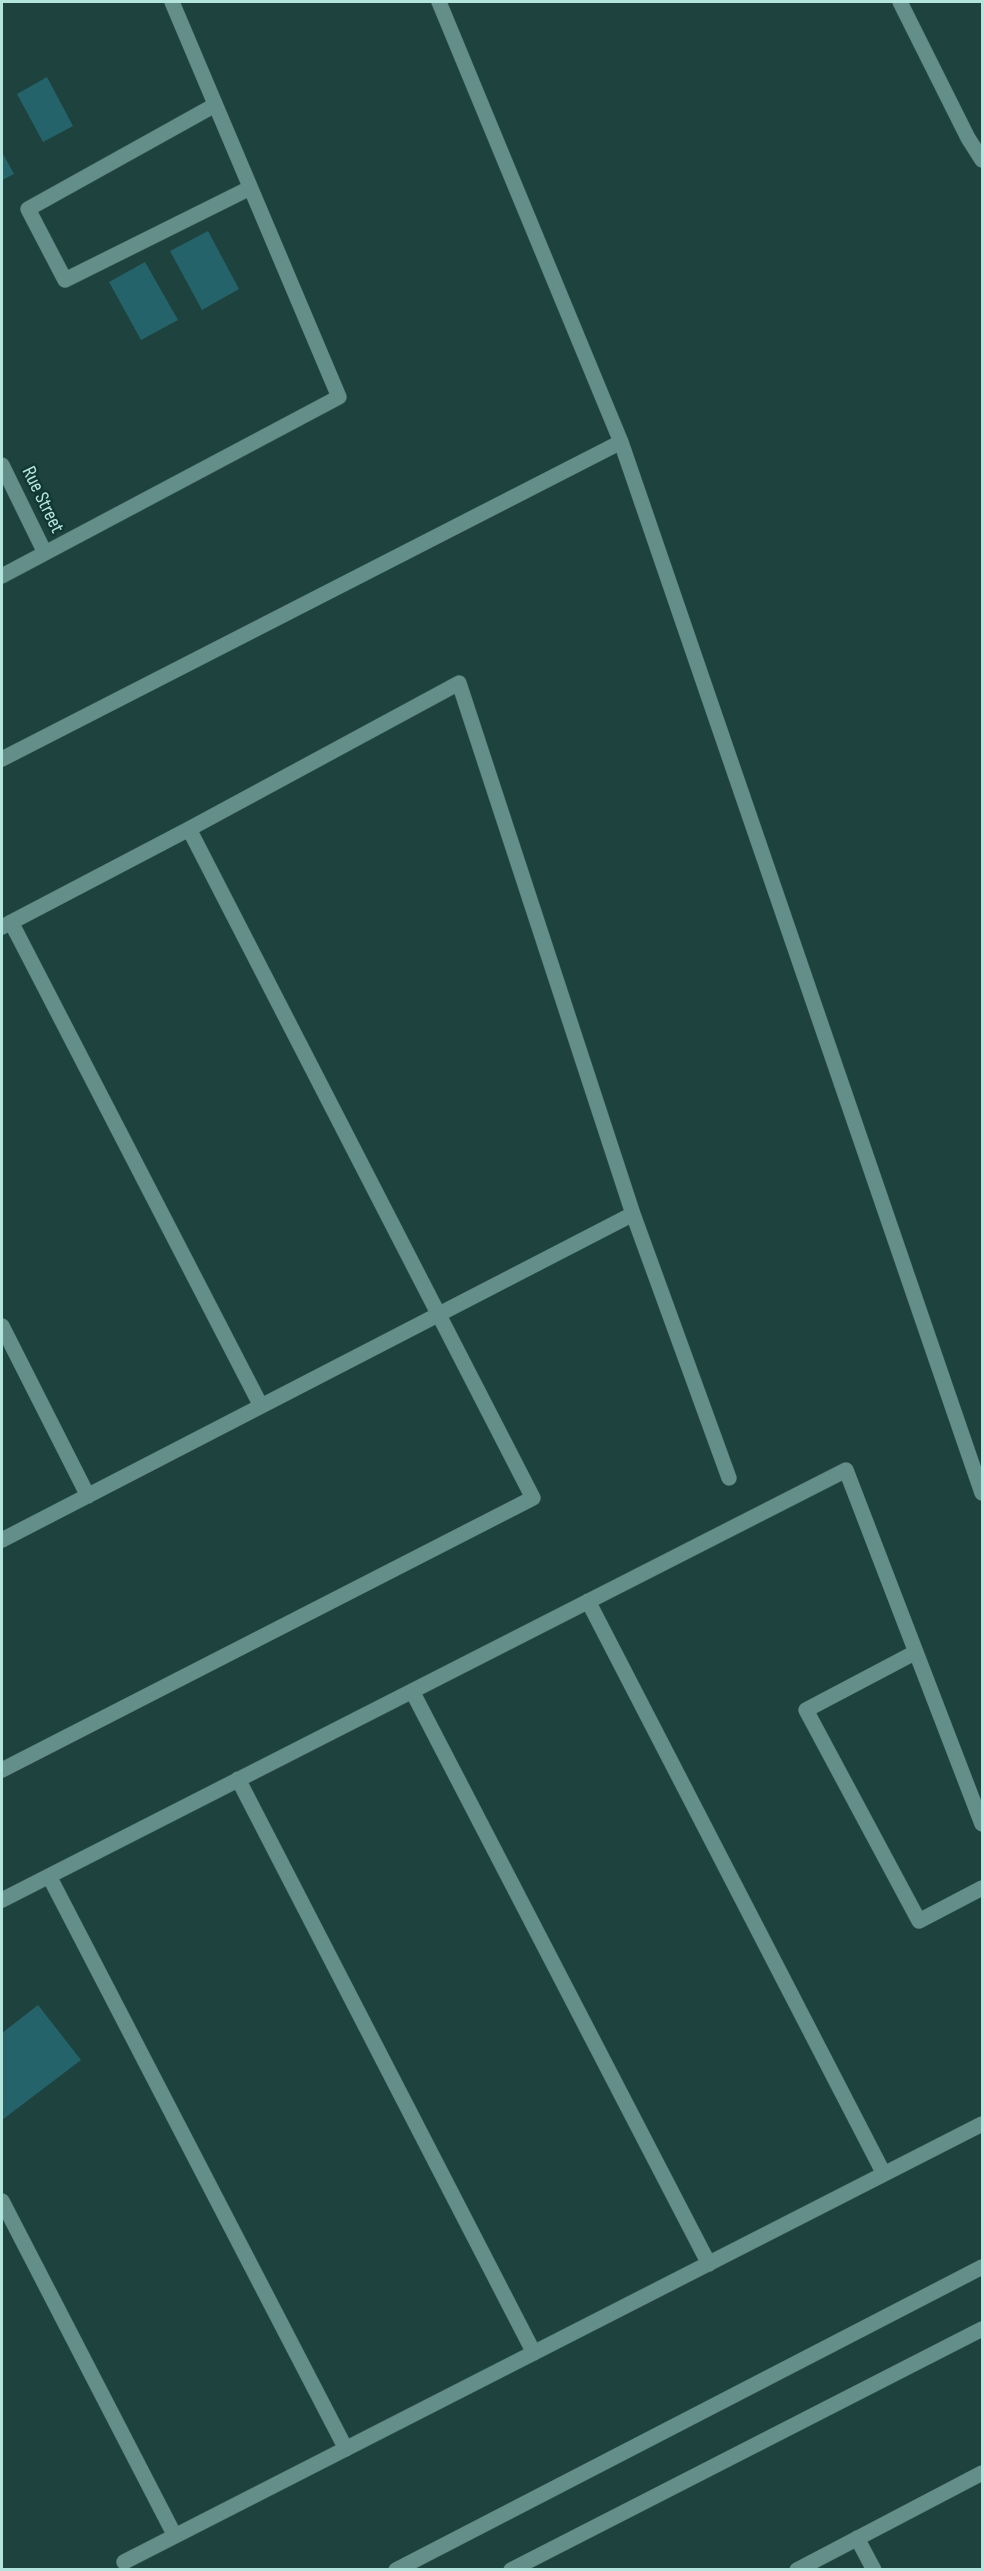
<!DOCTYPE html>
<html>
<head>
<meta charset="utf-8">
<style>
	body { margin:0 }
	#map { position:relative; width:984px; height:2571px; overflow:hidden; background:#1e423e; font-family:"Sofia Sans Condensed",sans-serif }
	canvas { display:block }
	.frame { position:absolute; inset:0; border:3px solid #b3e5de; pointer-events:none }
</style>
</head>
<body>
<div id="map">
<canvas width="984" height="2571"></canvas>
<div class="frame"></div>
</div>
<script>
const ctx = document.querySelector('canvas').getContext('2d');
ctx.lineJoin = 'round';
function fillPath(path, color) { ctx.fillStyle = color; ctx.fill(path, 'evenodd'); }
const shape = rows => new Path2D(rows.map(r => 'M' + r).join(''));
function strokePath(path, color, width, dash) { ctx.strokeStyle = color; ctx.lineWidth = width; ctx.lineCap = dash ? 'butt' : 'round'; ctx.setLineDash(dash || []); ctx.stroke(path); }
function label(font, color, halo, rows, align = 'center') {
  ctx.font = font + ' "Sofia Sans Condensed",sans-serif'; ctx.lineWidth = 5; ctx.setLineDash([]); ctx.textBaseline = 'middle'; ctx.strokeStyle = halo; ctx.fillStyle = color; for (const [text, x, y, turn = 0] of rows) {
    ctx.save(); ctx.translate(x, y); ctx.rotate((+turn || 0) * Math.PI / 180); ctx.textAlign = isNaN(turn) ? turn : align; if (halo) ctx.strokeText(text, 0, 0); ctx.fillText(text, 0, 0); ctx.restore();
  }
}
const building = shape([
	[47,77,73,126,43,142,17,94],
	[2,152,14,174,2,180],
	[208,231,239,289,202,310,170,251],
	[145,262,178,320,141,340,109,282],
	[38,2005,81,2060,2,2120,2,2033]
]);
const minor = shape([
	[439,2,621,442,982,1493],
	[900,2,968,138,982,160],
	[215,105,28,209,65,280,250,188],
	[2,465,45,553],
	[2,576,339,397,172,2],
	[2,759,621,442],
	[11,922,261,1406],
	[2,927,189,829,459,683,633,1214,729,1478],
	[2,1326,88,1496],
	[2,1540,633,1214],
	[588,1601,884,2174],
	[916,1652,806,1710,919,1921,982,1888],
	[412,1691,709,2264],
	[2,1770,533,1498,189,829],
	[238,1779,534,2353],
	[49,1876,346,2449],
	[2,1900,846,1470,982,1824],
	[2,2201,175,2536],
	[857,2538,874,2570],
	[124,2562,982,2124],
	[396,2570,982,2267],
	[511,2570,982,2329],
	[797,2570,982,2473]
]);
const streetNames = [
	["Rue Street",42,500,64]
];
fillPath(building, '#25636a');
strokePath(minor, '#395f5b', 16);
strokePath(minor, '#648e89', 15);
label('20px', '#b3e5de', '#133734', streetNames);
</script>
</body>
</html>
